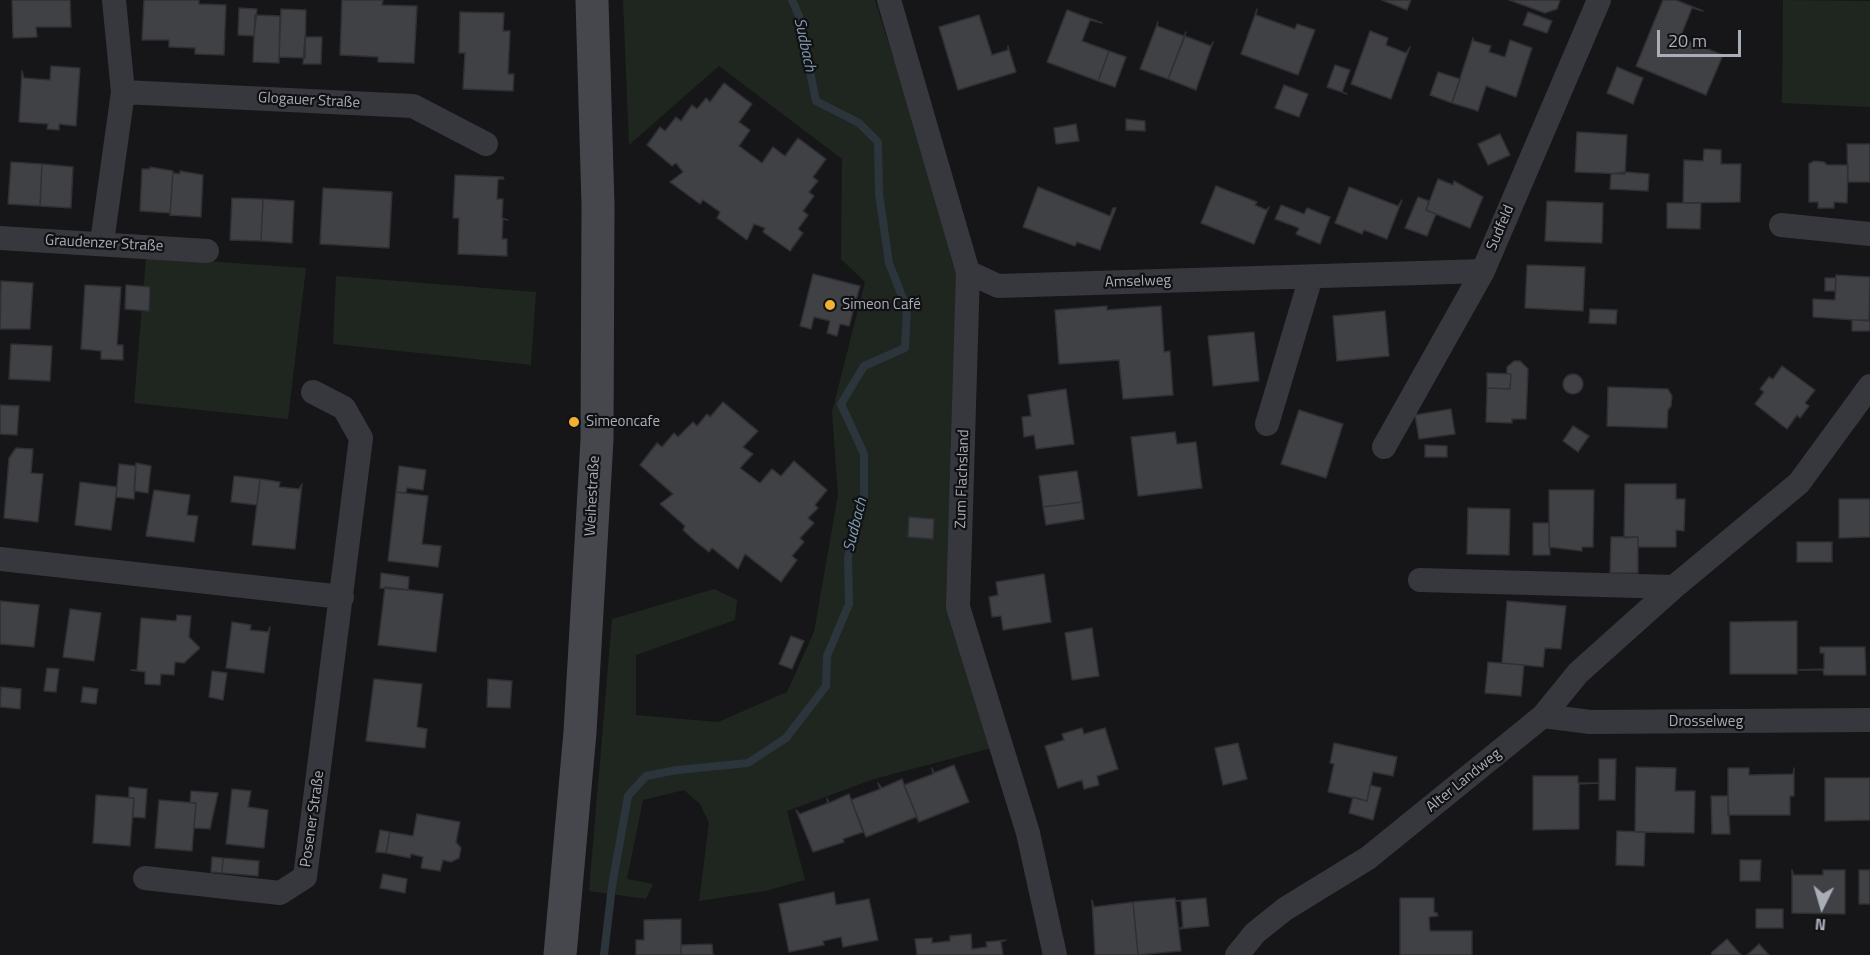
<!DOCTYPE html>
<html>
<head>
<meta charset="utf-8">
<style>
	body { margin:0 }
	#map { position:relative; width:1870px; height:955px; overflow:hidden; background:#161618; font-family:"Titillium Web",sans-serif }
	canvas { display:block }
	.north { position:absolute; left:1792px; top:877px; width:60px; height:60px; -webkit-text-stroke:4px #111113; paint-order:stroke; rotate:185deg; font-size:16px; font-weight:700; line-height:24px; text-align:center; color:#a8adb8 }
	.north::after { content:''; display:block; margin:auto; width:21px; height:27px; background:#a8adb8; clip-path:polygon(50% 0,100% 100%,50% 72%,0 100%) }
	.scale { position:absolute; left:1657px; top:30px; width:84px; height:27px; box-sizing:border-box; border:3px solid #a8adb8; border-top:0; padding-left:8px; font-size:18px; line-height:21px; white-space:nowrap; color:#a8adb8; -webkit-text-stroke:4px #111113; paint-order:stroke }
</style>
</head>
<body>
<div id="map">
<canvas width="1870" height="955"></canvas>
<div class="north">N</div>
<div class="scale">20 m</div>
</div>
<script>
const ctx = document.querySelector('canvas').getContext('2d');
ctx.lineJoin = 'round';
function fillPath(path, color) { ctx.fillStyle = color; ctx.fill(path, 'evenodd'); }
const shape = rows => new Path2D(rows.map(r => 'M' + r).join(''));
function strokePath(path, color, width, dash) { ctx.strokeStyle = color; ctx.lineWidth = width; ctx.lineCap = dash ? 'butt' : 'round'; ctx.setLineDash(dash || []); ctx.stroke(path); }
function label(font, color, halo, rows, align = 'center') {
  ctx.font = font + ' "Titillium Web",sans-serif'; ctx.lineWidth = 4.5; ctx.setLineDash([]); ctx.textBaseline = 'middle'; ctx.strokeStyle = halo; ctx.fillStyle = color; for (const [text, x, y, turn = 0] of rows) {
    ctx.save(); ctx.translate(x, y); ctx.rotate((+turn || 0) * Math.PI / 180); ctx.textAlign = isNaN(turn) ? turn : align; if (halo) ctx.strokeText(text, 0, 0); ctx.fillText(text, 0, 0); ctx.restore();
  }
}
const green = shape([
	[623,0,875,0,959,268,947,610,992,748,874,779,787,811,805,880,765,891,699,901,709,823,700,804,684,790,643,800,627,879,653,884,646,899,589,891,612,619,714,589,737,600,735,620,636,655,636,715,718,722,787,692,814,632,838,495,832,412,865,282,841,259,842,159,719,66,629,145],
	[1783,0,1870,1,1870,107,1782,103],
	[146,257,306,268,288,419,134,403],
	[336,276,536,292,531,365,333,344]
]);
const stream = shape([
	[604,955,612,886,628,796,646,776,677,770,748,763,786,738,826,686,827,656,849,604,848,557,864,501,864,454,841,404,864,366,905,348,907,309,889,263,879,194,878,142,859,123,816,101,799,16,792,0]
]);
const building = shape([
	[12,0,70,0,71,27,36,27,37,37,13,38,12,0],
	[144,0,199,0,199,4,226,5,224,55,195,54,195,48,169,47,169,40,142,40,144,0],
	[342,0,383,0,382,5,417,6,414,63,378,62,378,57,340,55,342,0],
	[1382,0,1411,0,1407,10,1382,0],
	[1509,0,1560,0,1557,9,1545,13,1509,0],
	[1663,0,1676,0,1703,11,1692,8,1680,38,1723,55,1706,95,1636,66,1663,0],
	[239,8,257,9,254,36,238,35,239,8],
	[281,9,306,10,305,58,279,57,281,9],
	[1257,9,1256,15,1295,29,1297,24,1315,30,1298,75,1241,54,1257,9],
	[1067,10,1102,23,1090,20,1082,41,1109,51,1098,81,1047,62,1067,10],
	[460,12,504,13,503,31,510,31,508,74,514,74,513,91,463,89,465,53,459,53,460,12],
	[1528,12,1552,21,1547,33,1523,25,1528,12],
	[255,15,280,16,279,63,253,62,255,15],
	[979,15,992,55,1008,50,1008,46,1016,72,958,90,939,27,979,15],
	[1158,22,1157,26,1184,36,1186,32,1168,79,1140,69,1158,22],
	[1370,31,1388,38,1386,45,1406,53,1410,47,1391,99,1351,84,1370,31],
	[1185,36,1211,46,1213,42,1196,90,1168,79,1185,36],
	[305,37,322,37,321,64,303,64,305,37],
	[1473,38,1474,41,1491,46,1489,52,1505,57,1510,40,1532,48,1516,97,1486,86,1478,111,1452,103,1473,38],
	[1109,51,1126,57,1115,87,1098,81,1109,51],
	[1335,65,1350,70,1342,92,1347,94,1327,87,1335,65],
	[51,66,80,68,76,126,59,124,59,130,47,129,48,124,19,122,22,71,24,78,50,80,51,66],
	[1617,67,1643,78,1633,104,1607,93,1617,67],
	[1438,72,1460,79,1452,103,1430,95,1438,72],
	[724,83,752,104,739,122,750,130,739,146,762,163,773,147,785,156,798,138,826,159,813,177,818,181,809,192,814,196,803,211,808,215,798,229,803,233,790,251,763,232,765,228,754,224,747,240,717,218,720,212,703,200,700,204,670,182,683,172,676,163,672,166,647,145,660,127,665,131,676,117,681,121,692,105,697,109,706,98,710,102,724,83],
	[1284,85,1308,94,1299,117,1275,108,1284,85],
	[1126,119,1145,121,1145,131,1126,130,1126,119],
	[1076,124,1079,141,1056,144,1054,128,1076,124],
	[1577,132,1627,135,1625,174,1575,172,1577,132],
	[1500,134,1510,155,1488,165,1478,144,1500,134],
	[1847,144,1870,144,1870,182,1848,182,1847,144],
	[1704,149,1721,150,1721,164,1741,164,1740,202,1683,203,1684,160,1703,161,1704,149],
	[1814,161,1824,162,1827,165,1848,165,1847,203,1834,202,1834,208,1818,208,1818,202,1809,202,1809,164,1814,161],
	[11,162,42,164,40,206,8,204,11,162],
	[42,164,73,167,71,208,40,206,42,164],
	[150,167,173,171,170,216,170,213,140,211,142,169,150,169,150,167],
	[173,171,173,173,180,174,180,171,203,175,201,217,170,215,173,171],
	[1625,172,1649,174,1648,191,1610,189,1611,174,1625,172],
	[455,175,503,177,504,179,498,179,497,199,503,199,502,218,508,220,503,219,502,239,507,239,507,256,458,254,459,218,453,218,455,175],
	[1438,179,1453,185,1454,181,1483,197,1470,228,1426,210,1438,179],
	[1216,186,1257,202,1255,205,1266,210,1269,207,1254,244,1201,223,1216,186],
	[1038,187,1110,216,1113,208,1116,208,1100,250,1077,242,1075,246,1023,227,1038,187],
	[1349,187,1398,206,1402,200,1387,239,1364,230,1362,234,1335,223,1349,187],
	[323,188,392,192,389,248,320,244,323,188],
	[1418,197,1429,201,1426,210,1436,214,1427,236,1405,228,1418,197],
	[232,198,263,199,261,241,230,240,232,198],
	[263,199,294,201,292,243,261,241,263,199],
	[1547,201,1603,203,1602,243,1545,241,1547,201],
	[1667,203,1701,203,1700,229,1667,228,1667,203],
	[1281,205,1304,214,1307,208,1330,217,1320,244,1296,234,1299,228,1275,219,1281,205],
	[1527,265,1585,267,1583,311,1525,308,1527,265],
	[813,274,860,286,849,326,840,324,837,336,827,333,830,321,814,317,811,329,800,326,813,274],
	[1836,275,1870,277,1869,321,1813,317,1813,299,1835,300,1836,275],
	[1825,278,1836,278,1835,291,1825,291,1825,278],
	[1,281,33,283,30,329,0,329,1,281],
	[85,285,121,287,117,345,123,345,123,360,101,359,101,351,81,349,85,285],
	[126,285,150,287,149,311,125,309,126,285],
	[1107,306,1107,310,1161,306,1164,352,1170,351,1173,395,1123,399,1119,360,1059,364,1055,310,1107,306],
	[1590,309,1617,310,1616,324,1589,323,1590,309],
	[1385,311,1389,356,1337,361,1333,316,1385,311],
	[1852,320,1870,320,1870,331,1852,331,1852,320],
	[1254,332,1259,381,1213,386,1208,336,1254,332],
	[11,344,52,346,50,381,9,379,11,344],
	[1514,361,1520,361,1528,369,1526,419,1512,419,1512,423,1486,422,1487,388,1510,389,1511,374,1507,374,1507,367,1514,361],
	[1782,366,1815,390,1805,403,1809,406,1800,418,1797,415,1787,429,1755,404,1764,392,1760,389,1769,377,1773,379,1782,366],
	[1487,373,1511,374,1510,389,1487,388,1487,373],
	'1563 384a10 10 0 1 1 20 0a10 10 0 1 1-20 0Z',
	[1608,387,1668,389,1672,396,1671,406,1668,410,1667,428,1607,426,1608,387],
	[1066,389,1074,444,1036,449,1034,435,1024,437,1022,417,1031,416,1028,395,1066,389],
	[723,402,758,431,743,447,753,454,740,468,760,483,772,469,781,476,794,461,827,490,815,505,818,508,808,518,814,523,800,538,804,542,792,556,797,560,781,582,745,554,738,569,712,548,709,552,695,541,683,530,685,526,660,504,673,494,640,465,657,443,662,447,674,433,678,437,693,422,697,426,707,414,710,417,723,402],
	[0,405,19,406,17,435,0,434,0,405],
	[1451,409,1455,434,1419,439,1415,415,1451,409],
	[1299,410,1343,424,1326,478,1281,464,1299,410],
	[1573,426,1589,436,1578,452,1563,441,1573,426],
	[1175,432,1177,444,1196,442,1202,488,1138,496,1131,437,1175,432],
	[1425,445,1447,446,1447,457,1425,457,1425,445],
	[16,448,33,449,31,473,43,474,38,522,4,518,9,458,16,448],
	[136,463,151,466,148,493,134,491,136,463],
	[119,464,136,466,134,499,116,497,119,464],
	[399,466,426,470,423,490,407,488,406,493,396,492,399,466],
	[1077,471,1082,502,1043,507,1039,476,1077,471],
	[234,476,260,479,257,505,231,502,234,476],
	[260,479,280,482,279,487,299,489,302,484,295,549,252,545,260,479],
	[80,482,117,487,111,530,75,525,80,482],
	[1625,484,1676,484,1676,499,1685,499,1684,531,1676,530,1676,547,1638,547,1638,537,1624,538,1625,484],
	[154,490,190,495,187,515,198,516,194,542,146,536,154,490],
	[1549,490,1594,490,1593,547,1582,547,1582,551,1549,547,1549,490],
	[396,492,428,496,422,544,441,546,438,567,388,561,396,492],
	[1839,499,1870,499,1870,537,1839,538,1839,499],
	[1082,502,1084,519,1046,525,1043,507,1082,502],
	[1468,508,1510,509,1509,555,1467,554,1468,508],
	[909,517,934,519,933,539,908,537,909,517],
	[1533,523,1549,523,1550,555,1533,555,1533,523],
	[1611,537,1638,537,1638,573,1610,573,1611,537],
	[1797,542,1832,542,1832,562,1797,562,1797,542],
	[381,573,409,577,408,590,380,588,381,573],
	[1044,574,1051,622,1003,630,1001,616,992,617,989,597,998,595,996,582,1044,574],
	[385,587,443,594,436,652,378,645,385,587],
	[0,601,39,605,34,647,0,644,0,601],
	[1507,601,1566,606,1561,649,1545,648,1543,667,1502,663,1507,601],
	[70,609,101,613,94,661,63,657,70,609],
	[177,615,191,616,189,637,200,648,184,663,175,662,174,675,161,674,160,685,145,684,145,672,131,670,137,670,141,618,176,621,177,615],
	[1797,621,1797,674,1730,674,1730,622,1797,621],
	[232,622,251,625,250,630,268,632,270,627,264,673,226,668,232,622],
	[1092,628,1099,676,1072,680,1065,633,1092,628],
	[791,636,804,641,792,669,779,664,791,636],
	[1820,647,1865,647,1866,675,1824,675,1823,670,1797,670,1824,669,1824,653,1820,653,1820,647],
	[1488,662,1524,665,1521,696,1485,693,1488,662],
	[47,668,59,669,56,692,44,691,47,668],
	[212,671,227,673,223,700,209,697,212,671],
	[374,679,422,684,417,727,427,729,425,748,366,741,374,679],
	[488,679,512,681,510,708,487,707,488,679],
	[1,687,21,689,20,709,0,707,1,687],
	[83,687,98,689,96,704,81,702,83,687],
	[1082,728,1084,734,1105,728,1118,769,1097,776,1099,785,1084,789,1082,780,1058,788,1045,746,1064,740,1062,734,1082,728],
	[1238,743,1247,779,1223,785,1215,748,1238,743],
	[1334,743,1397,757,1393,776,1373,772,1367,801,1328,792,1334,764,1330,763,1334,743],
	[1599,759,1616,759,1615,800,1599,800,1599,759],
	[954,765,969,802,919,822,904,785,933,774,932,768,934,773,954,765],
	[1636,767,1676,768,1675,791,1695,791,1694,833,1635,832,1636,767],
	[1728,768,1749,768,1749,775,1793,774,1794,768,1794,796,1790,796,1790,815,1728,815,1728,768],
	[1533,776,1578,776,1578,783,1599,783,1579,784,1579,829,1533,830,1533,776],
	[1825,778,1870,778,1870,820,1825,821,1825,778],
	[902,779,919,822,916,817,866,837,851,800,880,789,878,783,882,788,902,779],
	[1370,785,1381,788,1373,820,1349,813,1353,797,1367,801,1370,785],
	[129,787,147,789,145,818,133,817,134,798,129,798,129,787],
	[232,789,251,791,248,807,268,810,264,848,226,844,232,789],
	[191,791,218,793,210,829,194,828,196,803,190,803,191,791],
	[849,794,863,832,843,839,844,842,813,852,796,810,800,814,828,803,827,798,829,803,849,794],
	[96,795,134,798,130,846,93,843,96,795],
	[1711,796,1728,796,1730,834,1712,834,1711,796],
	[159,800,196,803,192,851,155,848,159,800],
	[417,814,460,822,456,842,461,848,459,858,451,862,443,860,440,871,421,868,423,857,411,854,410,858,386,853,390,832,413,836,417,814],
	[380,830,390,832,386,853,376,852,380,830],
	[1617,831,1645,832,1644,866,1616,865,1617,831],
	[212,857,223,858,222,873,211,872,212,857],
	[223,858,259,861,258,876,222,873,223,858],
	[1740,860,1761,860,1760,881,1740,881,1740,860],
	[1792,870,1794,875,1823,875,1823,870,1845,870,1845,914,1792,913,1792,870],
	[1859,870,1870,870,1870,904,1859,904,1859,870],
	[383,874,407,879,405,893,380,888,383,874],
	[834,892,836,905,869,899,878,940,843,947,841,937,823,941,824,945,789,952,779,904,834,892],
	[1175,898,1181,951,1138,955,1133,902,1175,898],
	[1206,898,1209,926,1178,929,1183,927,1181,901,1175,901,1206,898],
	[1400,898,1434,898,1434,912,1437,913,1438,916,1429,917,1430,931,1472,931,1472,955,1400,955,1400,898],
	[1092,900,1094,907,1133,902,1138,955,1095,955,1092,900],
	[1756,909,1783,909,1783,928,1756,928,1756,909],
	[681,919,681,955,636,955,636,940,644,940,644,920,681,919],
	[971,934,972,949,987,947,986,942,1006,940,1001,942,1003,955,917,955,915,939,932,938,932,943,950,941,950,936,971,934],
	[1727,939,1741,955,1712,955,1711,953,1727,939],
	[712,944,713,955,681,955,681,945,712,944],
	[1759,944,1769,955,1747,955,1759,944]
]);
const street = shape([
	[889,0,968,272,958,607,1028,833,1055,955],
	[123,92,413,106,486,144],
	[1781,225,1870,234],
	[0,238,207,251],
	[102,242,123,92,114,0],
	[968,272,998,286,1483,271],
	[1267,424,1311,277],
	[1384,447,1483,271,1599,0],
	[0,559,342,597],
	[1420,580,1674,587],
	[1543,716,1590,722,1870,720],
	[145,878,280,893,305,877,361,438,344,408,313,392],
	[1237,955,1255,933,1285,909,1368,858,1543,716,1578,673,1674,587,1799,483,1870,386]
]);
const secondary = shape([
	[560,955,580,732,597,440,598,205,592,0]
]);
const markers = [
	[830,305,6,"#f2b134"],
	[574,422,6,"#f2b134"]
];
const streetNames = [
	["Glogauer Straße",309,101,3],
	["Sudfeld",1501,228,-67],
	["Graudenzer Straße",104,244,3],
	["Amselweg",1138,282,-2],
	["Zum Flachsland",963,479,-88],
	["Weihestraße",593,496,-87],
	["Drosselweg",1706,722],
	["Alter Landweg",1464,781,-39],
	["Posener Straße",313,819,-82]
];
const poiNames = [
	["Simeon Café",842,305],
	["Simeoncafe",586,422]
];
const waterNames = [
	["Sudbach",804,45,78],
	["Sudbach",856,525,-76]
];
fillPath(green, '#1e261f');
strokePath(stream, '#2c353c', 8);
fillPath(building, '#404145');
strokePath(building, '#303034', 1.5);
strokePath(street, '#37383d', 24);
strokePath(secondary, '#45474d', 33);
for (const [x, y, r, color] of markers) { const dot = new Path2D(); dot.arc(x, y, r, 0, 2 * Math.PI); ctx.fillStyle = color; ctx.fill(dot); strokePath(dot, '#111113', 2); }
label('15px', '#a8adb8', '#111113', streetNames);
label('15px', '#a8adb8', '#111113', poiNames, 'left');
label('italic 16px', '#7f9bb3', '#111113', waterNames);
</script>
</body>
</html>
